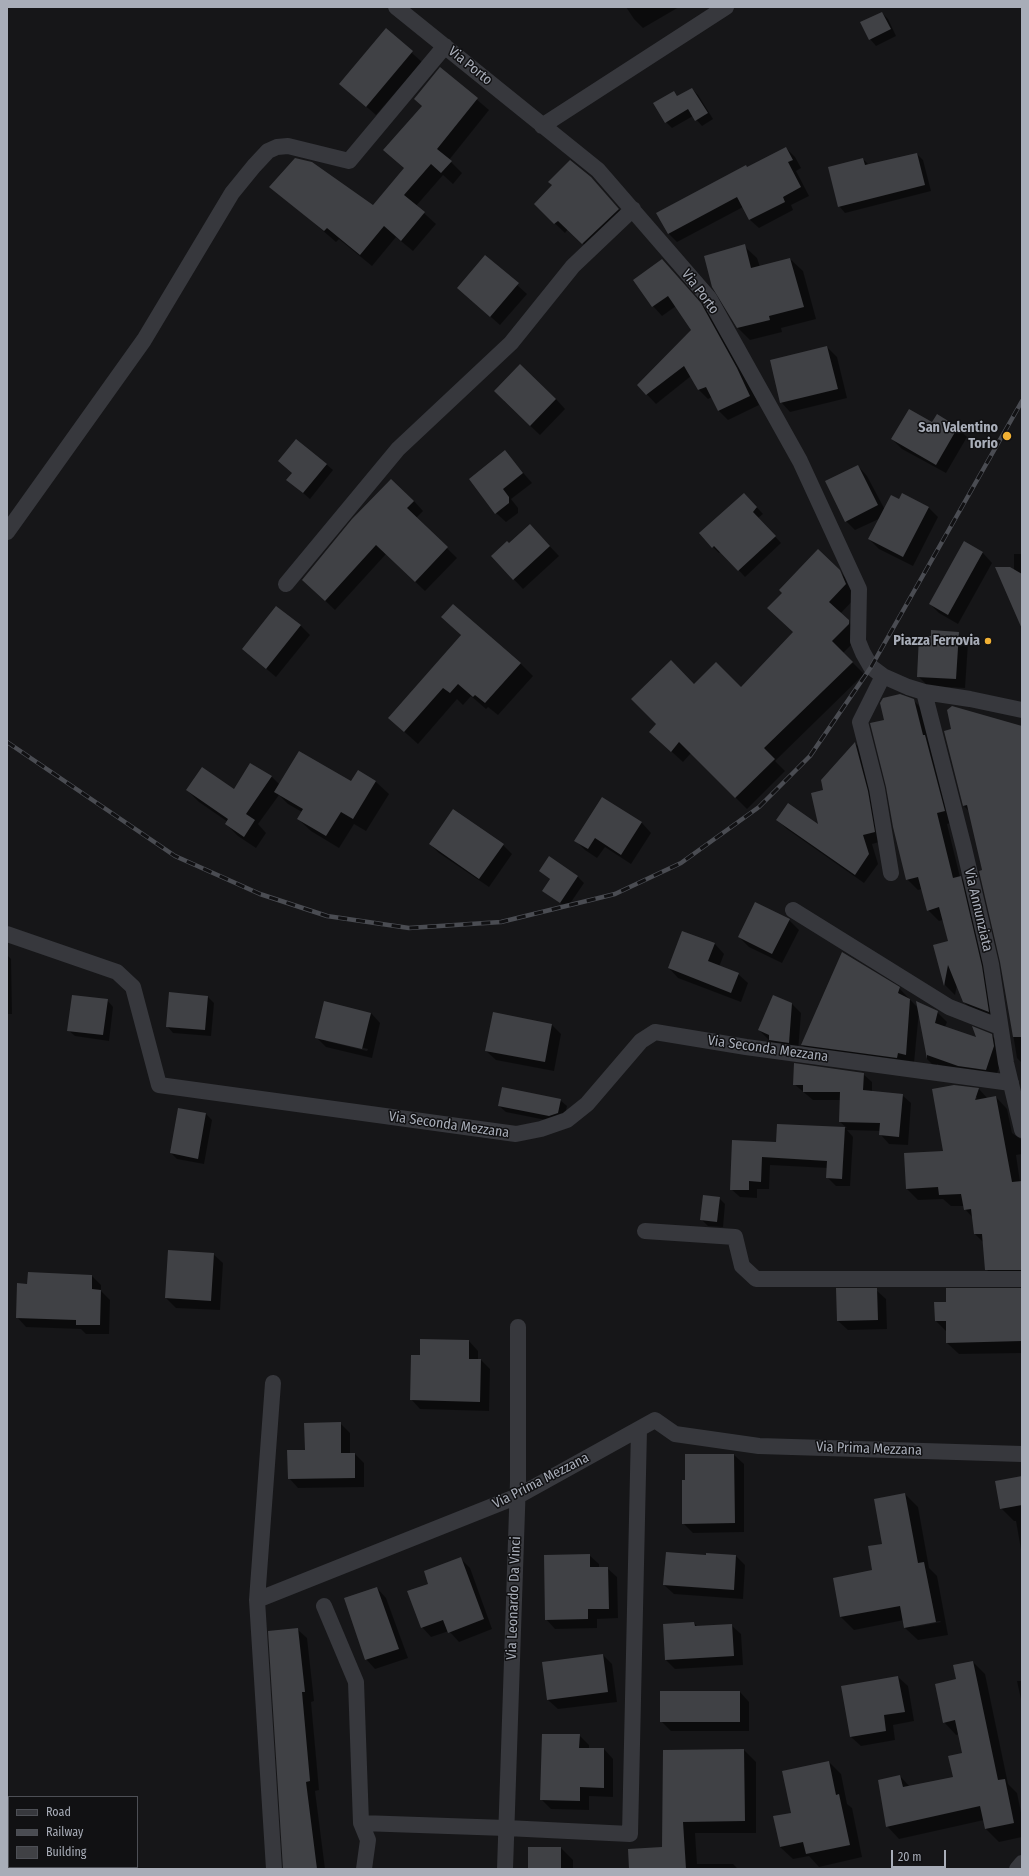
<!DOCTYPE html>
<html>
<head>
<meta charset="utf-8">
<style>
	body { margin:0 }
	#map { position:relative; width:1029px; height:1876px; overflow:hidden; background:#161618; font-family:"Fira Sans Condensed",sans-serif }
	canvas { display:block }
	.frame { position:absolute; inset:0; border:8px solid #a8adb8; pointer-events:none }
	.legend { position:absolute; left:8px; top:1796px; width:130px; height:72px; box-sizing:border-box; background:#111113; border:1px solid #4d4f55; margin:0; padding:5px 7px; list-style:none; font-size:12px; color:#a8adb8 }
	.legend li { display:flex; align-items:center; gap:8px; height:20px }
	.legend b { width:20px; border:1px solid #4d4f55 }
	.scale { position:absolute; left:891px; top:1850px; width:55px; height:18px; box-sizing:border-box; border:2px solid #a8adb8; border-top:0; padding-left:5px; font-size:12px; line-height:14px; white-space:nowrap; color:#a8adb8; -webkit-text-stroke:3px #111113; paint-order:stroke }
</style>
</head>
<body>
<div id="map">
<canvas width="1029" height="1876"></canvas>
<div class="frame"></div>
<ul class="legend">
<li><b style="height:5px;background:#37383d"></b>Road</li>
<li><b style="height:5px;background:#4a4c52"></b>Railway</li>
<li><b style="height:11px;background:#404145"></b>Building</li>
</ul>
<div class="scale">20 m</div>
</div>
<script>
const ctx = document.querySelector('canvas').getContext('2d');
ctx.lineJoin = 'round';
function fillPath(path, color) { ctx.fillStyle = color; ctx.fill(path, 'evenodd'); }
const shape = rows => new Path2D(rows.map(r => 'M' + r).join(''));
function strokePath(path, color, width, dash) { ctx.strokeStyle = color; ctx.lineWidth = width; ctx.lineCap = dash ? 'butt' : 'round'; ctx.setLineDash(dash || []); ctx.stroke(path); }
function label(font, color, halo, rows, align = 'center') {
  ctx.font = font + ' "Fira Sans Condensed",sans-serif'; ctx.lineWidth = 3; ctx.setLineDash([]); ctx.textBaseline = 'middle'; ctx.strokeStyle = halo; ctx.fillStyle = color; for (const [text, x, y, turn = 0] of rows) {
    ctx.save(); ctx.translate(x, y); ctx.rotate((+turn || 0) * Math.PI / 180); ctx.textAlign = isNaN(turn) ? turn : align; if (halo) ctx.strokeText(text, 0, 0); ctx.fillText(text, 0, 0); ctx.restore();
  }
}
const shadow = shape([
	[626,7,679,7,643,28,634,19],
	[882,13,888,19,896,36,876,46,870,39],
	[386,30,422,62,376,115,340,84],
	[441,69,489,110,449,160,462,173,453,184,443,175,416,206,436,224,413,251,396,237,372,266,339,239,336,242,271,186,373,207,405,169,423,107],
	[692,89,698,95,713,119,702,126,693,116,672,128,666,122,674,92,678,97],
	[786,148,795,157,801,168,796,171,809,196,791,205,793,210,759,228,750,220,743,207,677,242,669,234,658,214],
	[917,154,923,160,931,191,845,213,839,206,863,159,869,165],
	[591,178,628,219,593,253,568,229,565,233,545,214],
	[744,246,757,258,760,267,790,259,803,271,816,319,781,328,782,332,750,340,737,327],
	[485,256,527,294,500,325,458,288],
	[662,260,710,314,747,379,759,405,728,420,718,410,712,397,708,399,699,390,691,376,656,404,638,385,693,330,676,306,662,316,653,306],
	[827,347,837,357,847,398,790,412,781,402],
	[556,399,565,409,540,435,504,401],
	[957,427,967,437,946,473,902,449,892,439],
	[505,452,532,483,511,499,518,508,518,513,506,522,496,513],
	[326,464,333,470,310,499,288,480],
	[858,466,867,476,885,510,899,500,902,494,929,508,938,517,913,566,879,549,869,539,881,518,855,530,846,521],
	[750,500,763,514,758,518,781,543,745,577,721,551,719,553,713,547],
	[414,501,423,511,416,518,457,558,425,591,386,554,335,610,313,589],
	[539,535,559,556,523,589,492,556,509,544],
	[964,543,983,553,992,563,958,624,939,613,930,604],
	[1014,554,1022,554,1022,627,1014,570],
	[839,571,851,583,857,596,840,614,860,633,860,636,843,653,864,674,775,761,785,771,747,809,691,753,683,762,650,732,694,685,741,688,794,632],
	[442,617,520,663,533,676,498,715,488,707,486,709,471,696,463,705,457,699,418,744,389,718,461,635],
	[300,625,310,635,276,677,243,649],
	[958,633,968,643,965,688,928,686,918,676,932,637],
	[913,700,924,711,955,822,947,824,960,877,971,888,999,1022,975,1013,964,1002,957,985,955,995,945,985,934,946,949,942,943,920,939,921,928,910,922,889,918,890,907,879,885,720],
	[1022,727,1022,1066,1022,1063,1017,1058,1001,962,970,812,964,806,945,732],
	[855,743,864,752,883,841,872,844,878,864,864,883,787,829,777,820,820,826,824,791],
	[251,764,272,777,280,785,352,782,358,771,376,782,389,794,366,831,354,824,339,848,311,831,298,819,302,812,288,804,279,795,258,824,266,833,256,848,238,836,226,824,228,822,199,802,187,790,235,791],
	[603,799,642,823,651,833,631,864,605,847,597,858,585,850,576,841],
	[430,844,503,845,512,854,489,887,439,853],
	[549,858,578,877,584,883,567,908,543,890,551,880,540,871],
	[789,920,799,930,782,963,749,947,739,937],
	[683,932,715,944,724,954,719,967,738,974,748,983,741,1002,678,978,669,968],
	[7,955,11,959,12,1014,7,1014],
	[899,988,918,1008,937,1012,947,1022,945,1027,978,1039,991,1035,1001,1045,1003,1056,995,1079,968,1075,937,1064,936,1068,927,1059,919,1011,914,1063,810,1053,802,1045],
	[208,997,214,1003,211,1036,173,1033,167,1026],
	[107,1000,113,1007,109,1041,75,1036,68,1030],
	[792,1004,801,1013,798,1052,779,1050,759,1030],
	[371,1013,380,1023,372,1058,326,1047,316,1037],
	[326,1039,368,1049,367,1051,326,1041],
	[552,1025,561,1034,554,1071,496,1060,486,1051],
	[863,1074,872,1082,872,1092,902,1095,911,1103,908,1145,889,1144,881,1135,881,1131,847,1130,853,1137,850,1186,836,1186,827,1177,828,1168,770,1165,769,1189,757,1189,757,1198,740,1197,731,1189,733,1141,777,1143,778,1125,847,1128,840,1122,841,1100,813,1100,794,1084],
	[979,1089,988,1099,996,1097,1007,1109,1012,1133,1022,1140,1022,1154,1016,1155,1020,1182,1022,1182,1022,1280,998,1280,986,1269,984,1243,975,1234,973,1218,965,1209,964,1206,951,1206,943,1199,918,1200,907,1189,944,1152],
	[975,1097,977,1097,974,1105],
	[560,1100,567,1106,564,1119,556,1122,506,1112,499,1106],
	[179,1109,206,1114,212,1120,204,1164,177,1159,171,1153],
	[719,1198,725,1204,723,1227,708,1226,702,1220],
	[213,1254,223,1263,220,1310,176,1308,166,1298],
	[92,1276,101,1285,101,1291,110,1300,109,1334,86,1334,81,1329,26,1327,17,1317,28,1285],
	[876,1290,886,1299,887,1329,848,1330,838,1321],
	[1022,1290,1022,1353,959,1354,947,1343,947,1332,936,1321,947,1303],
	[469,1341,478,1351,478,1360,481,1360,490,1369,489,1411,420,1409,411,1399,421,1356],
	[340,1423,350,1433,350,1454,355,1454,364,1463,364,1487,298,1488,289,1478,306,1451],
	[734,1455,744,1464,744,1532,693,1533,683,1523,686,1481],
	[1022,1477,1022,1555,1016,1521,1014,1521,1001,1508],
	[905,1494,918,1507,929,1568,937,1576,948,1635,918,1640,905,1628,904,1620,854,1630,841,1617,834,1578,874,1571],
	[940,1621,941,1622,914,1627,914,1625],
	[589,1555,599,1564,599,1568,607,1568,617,1577,618,1618,597,1619,597,1628,555,1629,546,1619],
	[707,1556,736,1556,745,1565,743,1599,674,1594,664,1585],
	[460,1558,470,1568,492,1629,459,1642,449,1631,431,1637,422,1627,429,1584],
	[377,1588,386,1598,408,1658,375,1669,366,1659],
	[694,1623,698,1627,731,1625,741,1634,743,1665,675,1669,666,1660],
	[297,1629,307,1638,314,1701,311,1702,319,1790,315,1791,325,1869,284,1869],
	[603,1655,612,1664,617,1702,558,1709,548,1700],
	[973,1662,985,1674,1008,1784,1017,1793,1022,1817,1022,1837,999,1842,986,1829,984,1820,899,1839,887,1826,900,1776,910,1787,954,1778,963,1754,959,1734,956,1735,944,1722],
	[898,1677,908,1686,914,1721,893,1725,895,1740,861,1746,851,1737],
	[1017,1681,1022,1681,1022,1705,1022,1704],
	[740,1692,749,1702,749,1731,671,1731,661,1721],
	[579,1735,589,1745,589,1749,604,1749,613,1759,613,1797,589,1796,589,1810,551,1809,541,1799],
	[744,1750,756,1762,756,1833,695,1833,697,1864,733,1864,738,1869,630,1869,663,1848,664,1751],
	[829,1762,841,1774,847,1804,852,1808,862,1857,819,1867,809,1856,793,1859,780,1847,792,1813],
	[561,1848,573,1860,573,1869,529,1869]
]);
const building = shape([
	[882,12,891,29,869,40,860,22],
	[386,28,413,51,366,107,339,84],
	[440,67,478,98,437,149,452,161,441,173,431,164,404,195,425,212,401,241,384,226,360,255,327,228,324,231,269,187,295,158,312,162,373,205,404,168,383,150,422,106,414,99],
	[692,88,708,113,695,121,688,109,665,123,653,103,674,91,677,96],
	[786,147,793,160,788,162,801,187,783,197,785,202,749,220,737,197,668,234,656,213,746,165,747,167],
	[917,153,925,185,838,207,828,167,863,158,865,165],
	[570,160,591,177,619,209,582,244,558,221,554,224,534,204,552,185,548,182],
	[745,244,751,268,790,258,804,307,769,316,770,320,737,328,712,287,704,256],
	[485,255,519,283,490,317,457,288],
	[662,259,701,303,737,368,750,396,718,411,706,387,698,390,684,366,646,395,637,385,691,330,668,296,652,307,633,280],
	[827,346,838,389,780,403,770,360],
	[520,364,556,399,530,426,494,391],
	[909,409,932,422,937,414,958,427,936,465,891,439],
	[296,439,327,464,303,493,286,480,292,473,278,461],
	[505,450,523,473,503,489,509,497,509,503,495,514,469,479],
	[858,465,878,505,845,522,825,481],
	[391,479,414,501,407,508,448,547,415,582,376,545,325,601,302,580,352,519],
	[744,493,757,507,753,512,776,536,738,571,714,546,712,548,699,533],
	[902,493,929,507,903,557,868,539,891,495,899,499],
	[530,524,550,546,513,580,491,556,507,541,509,543],
	[964,541,983,552,948,615,929,604],
	[818,549,840,570,846,584,829,602,849,620,849,624,832,641,853,662,764,748,775,759,735,798,679,742,671,752,649,732,656,724,631,699,671,660,694,684,716,662,741,687,793,632,767,608,782,593,779,590],
	[995,567,1010,567,1022,574,1022,629],
	[453,604,521,663,485,703,475,695,473,697,458,684,450,693,443,688,404,732,388,718,461,635,441,617],
	[276,606,301,625,266,669,242,649],
	[931,630,959,632,956,679,917,677,919,636,931,636],
	[900,694,914,699,923,735,925,735,945,811,937,813,953,878,961,876,982,966,989,1012,963,1002,948,965,944,986,933,945,948,941,939,907,927,911,918,877,906,880,893,827,886,787,870,723,884,720,880,703,883,698],
	[952,706,1022,726,1022,1037,1013,1037,1000,962,979,871,982,870,967,805,963,806,944,731,951,729,947,710],
	[855,742,868,791,875,832,863,835,869,854,855,875,776,820,788,803,818,824,811,793,823,790,821,780],
	[299,751,351,781,358,770,376,781,353,819,341,812,326,836,297,819,303,809,274,792],
	[250,763,272,776,246,814,255,820,244,837,225,824,228,819,186,790,202,767,234,789],
	[602,797,642,822,621,855,595,838,588,849,574,841],
	[453,809,504,844,479,879,429,844],
	[549,856,578,876,560,903,542,891,550,879,539,871],
	[755,902,790,919,772,954,738,937],
	[682,931,715,943,708,961,739,973,731,993,668,968],
	[842,952,900,987,898,993,910,999,906,1055,898,1053,897,1058,801,1045],
	[169,992,208,996,205,1030,166,1027],
	[72,995,108,999,103,1035,67,1031],
	[773,995,792,1003,789,1043,769,1040,769,1035,758,1030],
	[324,1001,371,1013,362,1049,315,1038],
	[916,1001,938,1011,935,1023,976,1037,972,1026,992,1034,994,1046,986,1070,958,1066,927,1055,927,1059],
	[493,1012,552,1024,545,1062,485,1051],
	[794,1063,864,1073,863,1090,903,1094,899,1137,879,1135,880,1123,839,1122,840,1092,803,1092,803,1085,793,1085],
	[954,1085,979,1088,975,1100,996,1096,1012,1182,1022,1181,1022,1270,985,1270,982,1234,974,1234,971,1209,964,1210,961,1194,939,1195,938,1187,906,1189,904,1153,943,1151,932,1089],
	[502,1087,561,1099,558,1113,549,1116,498,1106],
	[178,1108,206,1113,198,1159,170,1153],
	[777,1124,845,1127,842,1179,826,1178,827,1161,762,1157,761,1182,749,1181,749,1190,730,1190,732,1140,776,1142],
	[703,1195,720,1197,717,1222,700,1220],
	[168,1250,214,1253,211,1301,165,1298],
	[28,1272,92,1275,92,1289,101,1290,100,1325,76,1325,76,1320,16,1318,17,1283,27,1284],
	[836,1288,877,1288,878,1320,837,1321],
	[946,1288,1022,1288,1022,1341,946,1343,946,1321,935,1321,934,1302,946,1302],
	[420,1339,469,1340,469,1359,481,1359,480,1402,410,1400,411,1355,420,1355],
	[341,1422,341,1453,355,1453,355,1478,288,1479,287,1450,305,1450,304,1423],
	[685,1454,734,1454,735,1523,682,1524,682,1480,685,1480],
	[1022,1476,1022,1505,1000,1509,995,1481],
	[905,1493,918,1563,924,1562,936,1622,904,1628,900,1606,840,1617,833,1578,872,1570,868,1546,882,1544,874,1499],
	[666,1552,706,1555,706,1553,736,1555,734,1590,663,1585],
	[590,1554,590,1567,608,1567,609,1609,588,1609,588,1619,545,1620,544,1555],
	[461,1557,484,1619,448,1633,443,1620,421,1628,407,1591,428,1584,424,1571],
	[377,1587,399,1649,365,1660,344,1598],
	[694,1622,695,1626,732,1624,734,1656,665,1660,663,1624],
	[298,1628,305,1692,302,1692,310,1781,306,1782,317,1869,283,1869,268,1631],
	[603,1654,608,1692,547,1700,542,1662],
	[973,1661,998,1780,1005,1779,1014,1823,985,1829,980,1806,886,1827,878,1780,900,1775,903,1787,953,1777,948,1756,962,1753,955,1720,943,1723,935,1684,956,1679,953,1665],
	[898,1676,905,1712,884,1715,886,1731,850,1737,841,1686],
	[660,1691,740,1691,740,1722,660,1722],
	[542,1734,580,1734,579,1748,604,1748,604,1788,580,1787,580,1801,540,1800],
	[744,1749,745,1821,683,1822,686,1869,629,1869,628,1849,662,1847,663,1750],
	[829,1761,836,1795,839,1794,850,1845,806,1854,803,1842,780,1847,773,1816,791,1813,782,1771],
	[528,1847,561,1847,561,1869,528,1869]
]);
const street = shape([
	[396,7,598,170,709,298,800,461,859,589,858,641,863,653,871,667,883,676,908,687,924,692,970,699,1022,710],
	[542,126,726,7],
	[7,532,144,340,232,193,254,166,268,151,277,147,288,146,349,161,445,46],
	[286,584,398,449,511,343,573,266,633,209],
	[883,676,860,722,877,789,891,873],
	[924,692,964,848,991,964,1006,1063,1022,1130],
	[793,910,949,1007,1000,1027],
	[7,934,117,972,133,987,159,1085,516,1134,541,1129,567,1120,587,1104,641,1041,655,1032,746,1047,1011,1083],
	[645,1231,735,1237,742,1266,756,1279,1022,1279],
	[273,1383,257,1600,518,1496,655,1420,675,1434,759,1446,1022,1454],
	[257,1600,274,1869],
	[324,1606,356,1682,361,1823,368,1840,364,1869],
	[361,1823,506,1828,630,1834,639,1429],
	[505,1869,518,1481,518,1327],
	[1017,1869,1022,1863]
]);
const rail = shape([
	[7,742,175,856,260,894,327,916,409,928,501,922,615,894,681,863,759,807,810,756,871,667,1022,401]
]);
const markers = [
	[1007,436,5,"#f2b134"],
	[988,641,4,"#f2b134"]
];
const streetNames = [
	["Via Porto",470,66,39],
	["Via Porto",700,292,53],
	["Via Annunziata",978,910,77],
	["Via Seconda Mezzana",768,1049,8],
	["Via Seconda Mezzana",449,1125,8],
	["Via Prima Mezzana",869,1449,2],
	["Via Prima Mezzana",541,1481,-27],
	["Via Leonardo Da Vinci",514,1598,-88]
];
const poiNames = [
	["San Valentino",998,428],
	["Torio",998,444],
	["Piazza Ferrovia",980,641]
];
fillPath(shadow, '#0007');
fillPath(building, '#404145');
strokePath(street, '#37383d', 16);
strokePath(rail, '#4a4c52', 4.5);
strokePath(rail, '#111113', 3, [9]);
for (const [x, y, r, color] of markers) { const dot = new Path2D(); dot.arc(x, y, r, 0, 2 * Math.PI); ctx.fillStyle = color; ctx.fill(dot); strokePath(dot, '#111113', 1.5); }
label('14px', '#a8adb8', '#111113', streetNames);
label('bold 14px', '#a8adb8', '#111113', poiNames, 'right');
</script>
</body>
</html>
